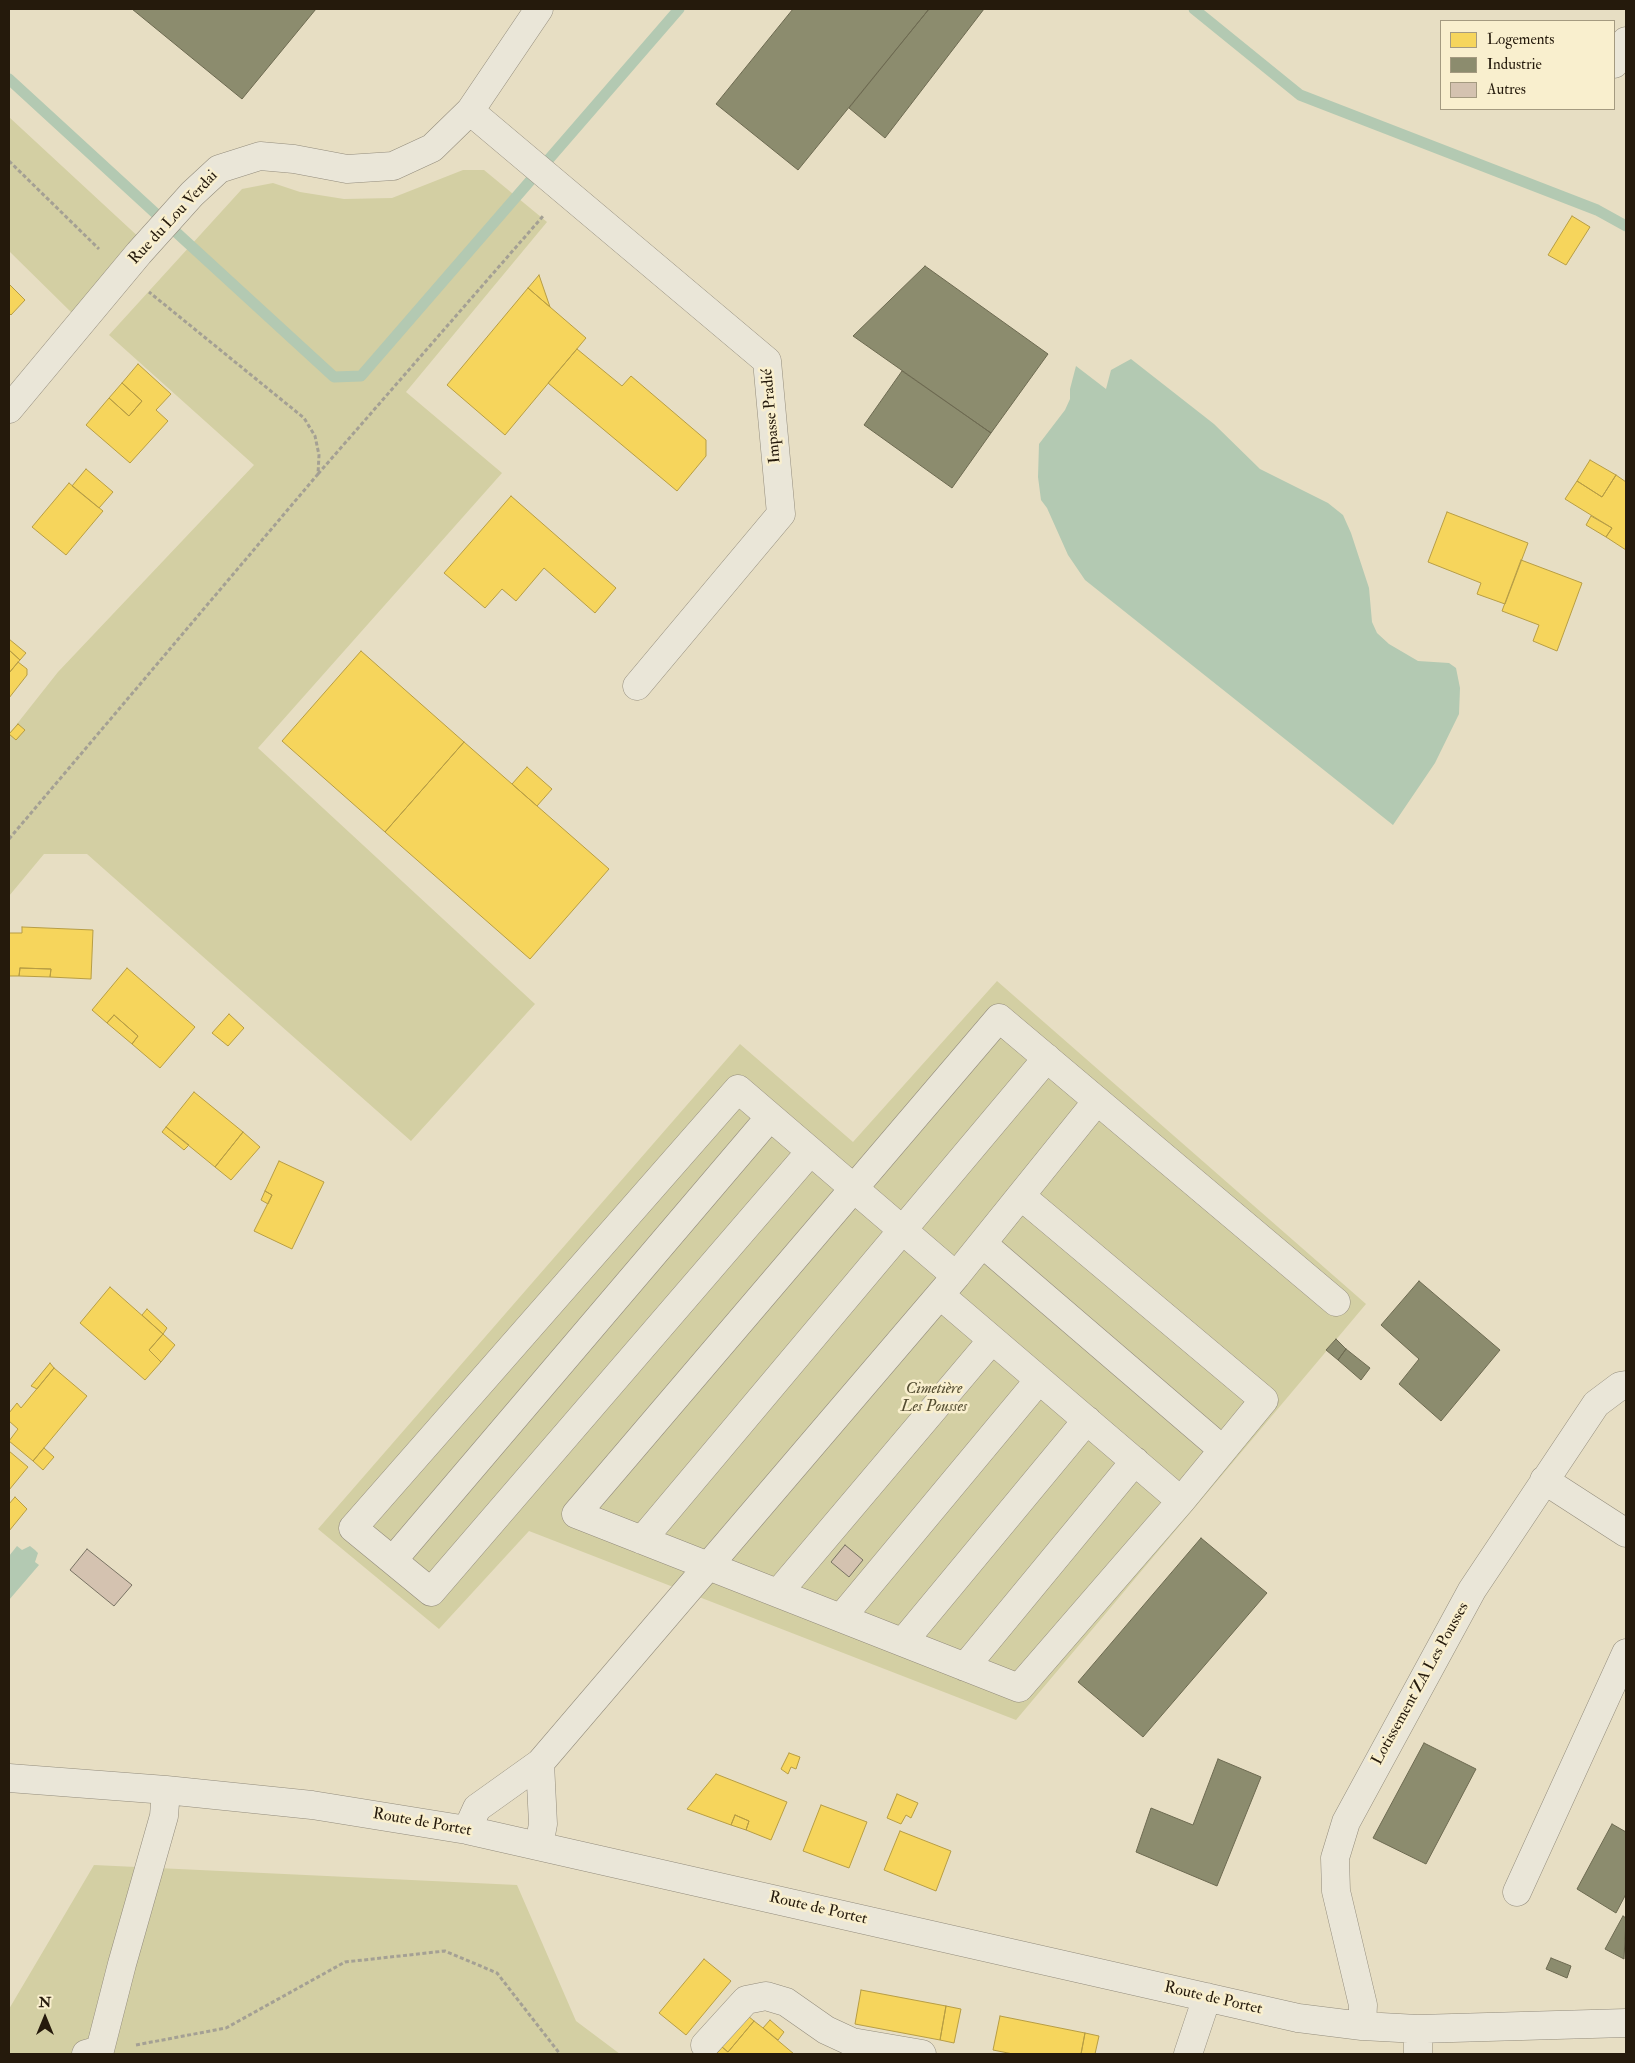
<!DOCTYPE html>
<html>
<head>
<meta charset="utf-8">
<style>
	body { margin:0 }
	#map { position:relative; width:1635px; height:2063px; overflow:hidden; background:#e7dec3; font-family:"IM FELL Double Pica",serif }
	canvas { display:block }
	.frame { position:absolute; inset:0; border:10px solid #251a0c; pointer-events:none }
	.legend { position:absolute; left:1440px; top:20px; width:175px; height:90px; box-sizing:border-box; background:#f9efce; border:1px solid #a49a80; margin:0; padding:6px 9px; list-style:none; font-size:15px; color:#251a0c }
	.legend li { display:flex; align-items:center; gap:10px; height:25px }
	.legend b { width:25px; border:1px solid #a49a80 }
	.north { position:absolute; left:20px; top:1993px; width:50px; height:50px; -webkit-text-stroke:4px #f9efce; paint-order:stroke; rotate:0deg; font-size:14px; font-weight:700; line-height:20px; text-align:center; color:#251a0c }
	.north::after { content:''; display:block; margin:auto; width:18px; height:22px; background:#251a0c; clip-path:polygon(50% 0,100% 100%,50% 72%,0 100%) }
</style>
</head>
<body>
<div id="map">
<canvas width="1635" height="2063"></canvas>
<div class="frame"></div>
<ul class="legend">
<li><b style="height:14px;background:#f6d55c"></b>Logements</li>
<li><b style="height:14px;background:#8c8c6e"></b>Industrie</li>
<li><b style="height:14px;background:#d4c2b0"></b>Autres</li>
</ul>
<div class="north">N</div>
</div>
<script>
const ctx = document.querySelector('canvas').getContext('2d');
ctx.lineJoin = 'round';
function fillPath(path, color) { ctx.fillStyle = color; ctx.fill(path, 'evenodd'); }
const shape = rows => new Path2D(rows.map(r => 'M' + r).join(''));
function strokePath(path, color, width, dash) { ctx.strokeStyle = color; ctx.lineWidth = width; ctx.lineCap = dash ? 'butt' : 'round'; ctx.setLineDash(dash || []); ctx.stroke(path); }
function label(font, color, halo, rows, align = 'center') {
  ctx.font = font + ' "IM FELL Double Pica",serif'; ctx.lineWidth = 5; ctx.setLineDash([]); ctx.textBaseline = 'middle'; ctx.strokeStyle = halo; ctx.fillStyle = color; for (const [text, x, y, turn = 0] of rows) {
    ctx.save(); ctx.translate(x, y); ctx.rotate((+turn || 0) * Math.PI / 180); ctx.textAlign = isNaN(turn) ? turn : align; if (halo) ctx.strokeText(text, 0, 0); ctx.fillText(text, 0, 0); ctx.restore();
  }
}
const green = shape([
	[9,117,143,241,74,315,9,251],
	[463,170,484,170,547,222,406,392,502,473,258,748,535,1004,411,1141,87,854,44,854,9,896,9,734,58,672,254,465,109,335,242,189,273,183,300,192,344,199,392,198],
	[997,981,1366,1304,1016,1720,529,1531,439,1629,318,1529,740,1044,853,1142],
	[94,1865,517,1885,576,2021,620,2054,9,2054,9,2009]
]);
const water = shape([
	[1131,359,1214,424,1260,469,1328,503,1343,515,1351,533,1369,588,1372,622,1377,633,1389,644,1418,661,1449,663,1456,668,1460,688,1459,714,1435,763,1393,825,1085,580,1068,555,1047,508,1041,500,1038,477,1039,444,1065,410,1070,399,1070,389,1076,366,1106,389,1111,370],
	[17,1546,22,1550,30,1546,35,1550,38,1553,35,1562,39,1565,9,1600,9,1556]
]);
const homes = shape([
	[1572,216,1590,227,1566,265,1548,255,1572,216],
	[539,275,550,307,528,288,539,275],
	[9,284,25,300,11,315,9,313,9,284],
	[528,288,586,338,505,435,447,385,528,288],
	[577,349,622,386,631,376,706,440,706,456,677,491,548,383,577,349],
	[138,364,171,394,156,410,168,421,130,463,86,425,109,398,129,416,142,401,122,383,138,364],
	[122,383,142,401,129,416,109,398,122,383],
	[1590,460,1616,475,1602,497,1577,481,1590,460],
	[86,469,113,492,99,508,72,486,86,469],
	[1616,475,1626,482,1626,550,1606,537,1612,528,1565,499,1577,481,1602,497,1616,475],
	[69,483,103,511,66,555,32,527,69,483],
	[511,496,616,588,595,613,544,568,516,601,502,589,485,608,444,573,511,496],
	[1447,512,1528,543,1505,604,1477,594,1481,583,1428,562,1447,512],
	[1591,516,1612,528,1606,537,1586,525,1591,516],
	[1521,560,1582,583,1557,651,1533,641,1539,625,1502,611,1521,560],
	[9,639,26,653,20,660,9,650,9,639],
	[9,650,20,660,9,673,9,650],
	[361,651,464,742,385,832,282,741,361,651],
	[18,662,27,669,27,675,9,698,9,673,18,662],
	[18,724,25,730,16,740,9,734,18,724],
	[464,742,609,869,530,959,385,832,464,742],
	[527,767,552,789,537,806,512,784,527,767],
	[22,927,93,930,91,979,50,977,51,969,20,968,19,976,9,976,9,933,22,933,22,927],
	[20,968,51,969,50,977,19,976,20,968],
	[127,968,195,1027,160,1068,132,1044,138,1036,114,1015,107,1023,92,1010,127,968],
	[229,1014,244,1028,228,1046,212,1033,229,1014],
	[114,1015,138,1036,132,1044,107,1023,114,1015],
	[194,1092,243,1132,215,1167,166,1127,194,1092],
	[166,1127,189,1145,184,1150,162,1132,166,1127],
	[243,1132,260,1147,231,1180,215,1167,243,1132],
	[279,1161,324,1182,292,1249,254,1231,272,1195,265,1191,279,1161],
	[265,1191,272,1195,268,1204,261,1200,265,1191],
	[110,1287,163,1334,149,1350,161,1362,145,1380,80,1323,110,1287],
	[147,1309,167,1328,163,1334,142,1315,147,1309],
	[163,1334,175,1345,161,1362,149,1350,163,1334],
	[50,1363,54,1368,37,1389,31,1386,50,1363],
	[54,1368,87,1396,33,1461,9,1441,18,1429,9,1421,9,1413,17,1403,21,1408,54,1368],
	[44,1448,54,1457,43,1470,33,1461,44,1448],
	[9,1451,28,1467,9,1490,9,1451],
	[15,1497,27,1509,9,1531,9,1504,15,1497],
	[789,1753,800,1757,796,1769,791,1767,788,1774,781,1769,789,1753],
	[716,1774,787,1802,771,1840,746,1830,749,1821,735,1815,731,1825,687,1809,716,1774],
	[897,1794,918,1803,911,1818,906,1815,901,1824,887,1818,897,1794],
	[821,1805,867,1822,849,1868,803,1851,821,1805],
	[735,1815,749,1821,746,1830,731,1825,735,1815],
	[900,1831,951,1851,936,1891,884,1870,900,1831],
	[704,1959,731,1981,686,2035,659,2013,704,1959],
	[861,1990,946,2006,940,2040,855,2024,861,1990],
	[946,2006,961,2009,954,2043,940,2040,946,2006],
	[748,2016,754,2021,728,2052,722,2047,748,2016],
	[1000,2016,1085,2033,1081,2054,1013,2054,993,2050,1000,2016],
	[770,2020,784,2032,778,2040,763,2028,770,2020],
	[754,2021,763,2028,794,2054,716,2054,722,2047,728,2052,754,2021],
	[1085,2033,1099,2036,1095,2054,1081,2054,1085,2033]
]);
const industry = shape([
	[132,9,316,9,242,99,132,9],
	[793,9,929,9,798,170,716,104,793,9],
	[929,9,984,9,885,138,849,108,929,9],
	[925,266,1048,354,991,433,853,336,925,266],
	[902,371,991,433,952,488,864,425,902,371],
	[1419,1281,1500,1350,1441,1421,1399,1384,1419,1359,1381,1325,1419,1281],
	[1336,1339,1346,1349,1338,1360,1326,1350,1336,1339],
	[1346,1349,1370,1368,1361,1380,1338,1360,1346,1349],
	[1201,1538,1267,1593,1143,1737,1078,1682,1201,1538],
	[1424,1743,1476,1769,1426,1864,1373,1838,1424,1743],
	[1218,1759,1261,1777,1217,1886,1136,1852,1151,1808,1193,1825,1218,1759],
	[1612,1824,1626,1832,1626,1894,1616,1913,1577,1889,1612,1824],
	[1623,1916,1626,1918,1624,1959,1605,1949,1623,1916],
	[1551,1958,1571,1966,1567,1978,1546,1969,1551,1958]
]);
const stream = shape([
	[1194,9,1300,95,1597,210,1626,226],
	[9,79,334,377,361,376,679,9]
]);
const building = shape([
	[845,1545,863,1560,849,1577,831,1562,845,1545],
	[87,1549,132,1585,114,1606,70,1570,87,1549]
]);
const path = shape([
	[9,161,99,249],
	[318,474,544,215],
	[9,839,318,474,319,455,315,436,304,418,149,292],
	[136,2045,226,2028,345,1962,445,1951,497,1973,560,2054]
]);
const minor = shape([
	[1614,64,1626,41],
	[470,111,767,361,781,514,637,686],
	[9,409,139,253,192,194,219,169,260,156,294,159,347,169,393,166,432,148,470,111,539,9],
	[810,1152,431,1592,353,1528,738,1089,956,1276],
	[983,1244,1223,1450],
	[940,1295,1181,1501,1264,1400,1021,1196],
	[1544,1480,1626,1533],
	[1181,1501,1019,1688,576,1514,999,1018,1336,1302],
	[642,1540,1047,1058],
	[393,1560,770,1117],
	[778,1593,992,1340],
	[841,1618,1039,1380],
	[903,1642,1087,1420],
	[965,1667,1135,1461],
	[540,1763,956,1276,1097,1101],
	[9,1778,166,1790,312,1805,467,1830,1298,2018,1362,2026,1418,2029,1626,2023],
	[467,1830,477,1808,540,1763,543,1824,539,1846],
	[1517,1892,1626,1653],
	[1362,2026,1363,2005,1336,1891,1335,1858,1346,1822,1472,1590,1596,1404,1620,1386,1626,1385],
	[1418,2029,1418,2054],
	[705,2045,746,2000,766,1996,786,2002,826,2030,852,2042,922,2054],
	[86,2054,100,2050,122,1964,164,1816,166,1790],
	[1188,2054,1207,1997]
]);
const streetNames = [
	["Rue du Lou Verdai",174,218,-47],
	["Impasse Pradié",772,416,-95],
	["Lotissement ZA Les Pousses",1421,1684,-61],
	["Route de Portet",422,1823,10],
	["Route de Portet",818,1909,13],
	["Route de Portet",1213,1999,13]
];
const parkNames = [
	["Cimetière",934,1390],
	["Les Pousses",934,1408]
];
fillPath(green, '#d3cfa3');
fillPath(water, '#b3c9b2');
fillPath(homes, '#f6d55c');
strokePath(homes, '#b79d44', 1);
fillPath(industry, '#8c8c6e');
strokePath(industry, '#6d6a51', 1);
strokePath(stream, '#b3c9b2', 11);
fillPath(building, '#d4c2b0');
strokePath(building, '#787263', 1);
strokePath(minor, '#938c7c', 29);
strokePath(path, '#a4a094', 3, [4, 2.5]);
strokePath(minor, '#eae6d8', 28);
label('16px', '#251a0c', '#f9efce', streetNames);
label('italic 16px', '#544d32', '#f9efce', parkNames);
</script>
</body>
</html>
